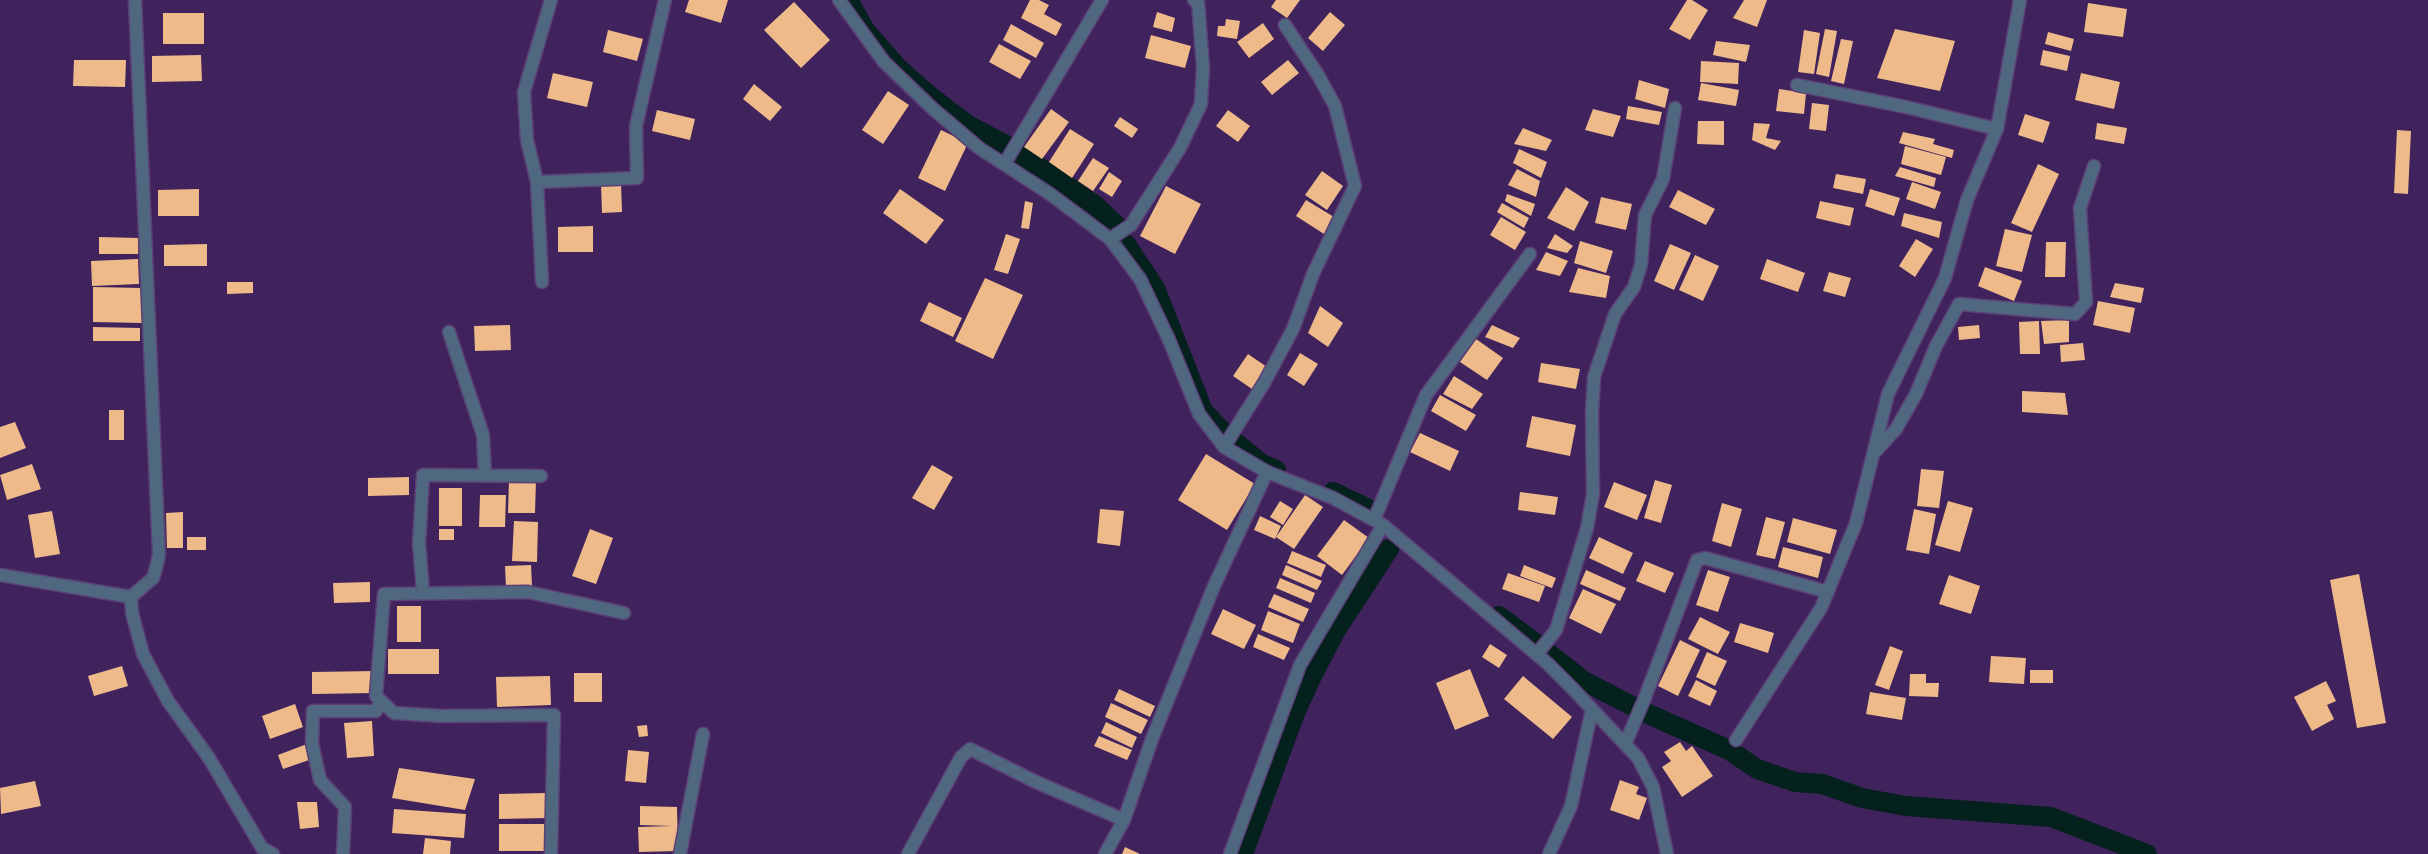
<!DOCTYPE html>
<html>
<head>
<meta charset="utf-8">
<style>
	body { margin:0 }
	canvas { display:block; background:#40225d }
</style>
</head>
<body>
<canvas width="2428" height="854"></canvas>
<script>
const ctx = document.querySelector('canvas').getContext('2d');
ctx.lineJoin = 'round';
const shape = rows => new Path2D(rows.map(r => 'M' + r).join(''));
function strokePath(path, color, width, dash) { ctx.strokeStyle = color; ctx.lineWidth = width; ctx.lineCap = dash ? 'butt' : 'round'; ctx.setLineDash(dash || []); ctx.stroke(path); }
function fillPath(path, color) { ctx.fillStyle = color; ctx.fill(path, 'evenodd'); }
const canal = shape([
	[848,0,865,30,897,67,931,97,968,125,1006,145,1057,179,1096,206,1116,225],
	[1126,244,1155,288,1203,411,1225,434],
	[1236,443,1262,464,1276,470],
	[1333,492,1369,509],
	[1499,616,1538,645],
	[1549,654,1584,681,1634,707],
	[1646,713,1729,750,1757,769,1795,782,1822,784,1862,798,1906,806,2051,817,2147,854],
	[1243,854,1295,713,1310,680,1336,630,1389,549]
]);
const building = shape([
	[689,0,728,0,721,23,685,12],
	[1030,0,1039,0,1049,5,1044,14,1062,24,1056,36,1021,18],
	[1276,0,1300,0,1287,18,1271,7],
	[1687,0,1692,0,1708,10,1690,40,1669,29],
	[1744,0,1767,0,1757,27,1733,18],
	[794,2,830,40,801,68,764,30],
	[2088,3,2127,9,2123,37,2084,32],
	[1157,12,1175,18,1172,32,1153,27],
	[1330,12,1345,25,1323,51,1308,38],
	[163,13,204,13,204,44,163,44],
	[1226,19,1240,21,1237,39,1217,36,1218,26,1225,26],
	[1263,23,1274,39,1249,58,1237,42],
	[1011,24,1044,43,1036,58,1003,40],
	[1825,29,1837,31,1829,77,1816,74],
	[1895,29,1955,41,1940,91,1877,78],
	[608,30,643,39,637,61,603,52],
	[1804,30,1820,33,1814,74,1798,72],
	[2048,32,2074,39,2071,51,2045,44],
	[1151,35,1191,46,1185,68,1145,58],
	[1841,39,1853,41,1844,84,1831,81],
	[1716,41,1750,45,1746,62,1713,55],
	[999,44,1031,61,1020,79,989,62],
	[2043,50,2070,56,2067,71,2040,65],
	[201,55,202,81,152,82,152,56],
	[74,60,126,60,125,87,73,86],
	[1288,60,1299,73,1272,95,1261,82],
	[1701,61,1739,63,1738,84,1700,82],
	[553,73,593,82,587,107,547,98],
	[2081,73,2120,82,2114,109,2075,100],
	[1639,80,1669,89,1665,108,1635,99],
	[1701,83,1739,90,1736,106,1698,100],
	[754,84,782,107,770,121,743,99],
	[1779,89,1806,93,1804,114,1776,111],
	[888,91,909,105,883,144,862,130],
	[1812,103,1829,105,1826,131,1809,129],
	[1628,106,1662,112,1659,125,1626,119],
	[1051,109,1069,122,1042,159,1024,147],
	[1593,109,1621,116,1613,137,1585,130],
	[657,110,695,119,690,140,652,131],
	[1228,110,1250,126,1238,142,1216,126],
	[2025,114,2050,122,2043,143,2018,135],
	[1120,117,1138,129,1132,138,1114,126],
	[1698,121,1724,121,1724,145,1697,144],
	[1754,123,1770,124,1766,138,1781,141,1775,150,1752,140],
	[2097,123,2127,128,2124,144,2095,139],
	[1523,128,1552,140,1546,151,1514,144],
	[1070,129,1094,144,1072,178,1049,162],
	[941,130,968,143,945,191,918,178],
	[2397,130,2411,131,2408,194,2394,193],
	[1903,132,1935,139,1933,144,1954,150,1952,158,1899,143],
	[1905,146,1946,157,1941,175,1901,164],
	[1519,149,1547,162,1541,178,1513,163],
	[1093,158,1109,168,1093,191,1078,181],
	[2038,164,2059,174,2032,232,2011,223],
	[1900,167,1936,178,1934,187,1895,176],
	[1517,169,1540,181,1536,197,1508,185],
	[1322,171,1343,186,1327,210,1305,195],
	[1109,172,1122,181,1112,197,1099,189],
	[1836,174,1866,179,1863,194,1833,188],
	[1912,182,1941,192,1935,209,1906,199],
	[601,183,621,183,622,212,602,213],
	[1166,186,1201,204,1175,254,1140,236],
	[1566,187,1589,202,1574,231,1547,218],
	[199,189,199,216,158,216,158,190],
	[900,189,944,220,926,244,883,213],
	[1870,189,1900,198,1894,216,1865,206],
	[1678,190,1715,209,1706,225,1669,207],
	[1507,194,1535,204,1531,216,1505,201],
	[1601,197,1632,204,1626,230,1595,223],
	[1306,200,1334,217,1324,234,1296,216],
	[1025,201,1033,203,1029,229,1021,228],
	[1820,201,1854,208,1850,226,1816,218],
	[1502,203,1529,218,1524,228,1497,212],
	[1904,213,1942,222,1939,238,1901,226],
	[1501,217,1526,232,1515,250,1490,235],
	[593,226,593,252,558,252,558,227],
	[2005,229,2032,235,2022,272,1996,266],
	[1006,234,1020,239,1008,274,994,270],
	[1555,234,1573,246,1567,253,1547,248],
	[99,237,139,238,138,254,99,254],
	[1916,239,1933,249,1915,277,1899,266],
	[1580,241,1613,251,1606,273,1574,263],
	[2046,242,2066,242,2065,277,2045,277],
	[207,244,207,266,164,266,164,245],
	[1670,244,1691,253,1674,290,1654,281],
	[1546,252,1568,261,1560,276,1536,270],
	[1695,255,1719,266,1703,301,1679,290],
	[138,259,139,284,92,286,91,261],
	[1767,259,1805,273,1798,292,1760,279],
	[1985,267,2022,281,2014,301,1978,286],
	[1578,268,1610,276,1606,298,1569,292],
	[1829,272,1851,278,1845,297,1823,291],
	[985,278,1023,295,993,359,955,341],
	[227,282,253,282,253,293,227,294],
	[2115,283,2144,288,2141,303,2110,297],
	[93,287,142,288,142,323,93,322],
	[2098,301,2135,308,2130,333,2093,325],
	[929,302,962,318,953,337,920,321],
	[1320,306,1343,323,1328,347,1308,333],
	[2069,320,2069,342,2044,344,2041,321],
	[2039,321,2040,354,2020,354,2019,322],
	[510,325,511,350,475,351,474,326],
	[1492,325,1520,338,1513,348,1485,337],
	[1979,325,1980,338,1959,340,1958,327],
	[93,327,140,328,140,341,93,341],
	[1476,339,1503,358,1487,380,1460,362],
	[2083,343,2085,360,2061,362,2060,345],
	[1300,353,1318,364,1304,386,1287,375],
	[1248,354,1267,367,1252,389,1233,376],
	[1541,363,1580,369,1576,389,1538,382],
	[1454,376,1483,394,1472,409,1443,394],
	[2022,391,2065,393,2068,415,2022,412],
	[1440,395,1476,415,1466,431,1431,411],
	[109,410,124,410,124,440,109,440],
	[1532,416,1576,425,1570,456,1526,447],
	[15,422,26,448,0,458,0,427],
	[1420,433,1459,451,1450,471,1410,452],
	[1206,454,1255,484,1227,530,1178,500],
	[32,464,41,489,7,500,0,475],
	[932,465,953,477,934,510,912,498],
	[1921,469,1944,471,1939,508,1917,506],
	[409,477,409,495,368,496,368,478],
	[509,479,536,480,535,513,508,513],
	[1655,480,1672,485,1661,523,1644,518],
	[1614,482,1647,495,1637,520,1604,507],
	[439,488,462,488,462,526,439,526],
	[1520,492,1558,497,1555,515,1518,510],
	[480,495,506,495,505,527,479,527],
	[1305,495,1323,507,1294,549,1276,537],
	[1280,501,1293,509,1283,525,1270,517],
	[1948,501,1973,508,1960,552,1935,545],
	[1722,503,1742,509,1731,547,1712,541],
	[1100,509,1124,511,1120,546,1097,543],
	[1914,509,1936,514,1929,554,1906,550],
	[52,511,60,554,35,558,28,515],
	[183,512,183,548,167,548,166,513],
	[1260,516,1281,526,1275,539,1254,530],
	[1766,517,1785,522,1775,559,1756,555],
	[1793,518,1837,530,1830,554,1787,542],
	[1344,520,1369,538,1342,575,1317,556],
	[514,521,538,522,537,562,512,561],
	[439,529,454,529,454,540,439,540],
	[590,529,613,538,596,584,572,576],
	[187,537,206,537,206,550,187,550],
	[1599,537,1633,553,1623,574,1589,558],
	[1783,547,1823,557,1818,578,1778,567],
	[1292,551,1326,565,1321,577,1287,563],
	[1645,561,1674,573,1665,593,1636,581],
	[531,565,532,586,506,587,505,566],
	[1286,565,1322,581,1317,590,1282,575],
	[1524,565,1556,578,1552,588,1520,576],
	[1586,570,1626,588,1620,601,1580,584],
	[1708,570,1730,577,1718,612,1696,605],
	[1508,573,1545,586,1539,602,1502,589],
	[2359,574,2386,723,2357,728,2330,580],
	[1949,575,1980,586,1971,614,1939,604],
	[1280,578,1315,593,1311,603,1276,588],
	[370,582,370,602,334,603,333,583],
	[1583,589,1616,604,1601,634,1569,618],
	[1274,594,1309,609,1303,622,1268,607],
	[397,606,421,606,421,642,397,642],
	[1223,609,1256,625,1244,649,1211,634],
	[1268,611,1300,624,1293,643,1261,630],
	[1700,617,1730,632,1718,654,1688,639],
	[1740,623,1774,633,1768,653,1734,642],
	[1258,634,1290,648,1284,660,1253,647],
	[1680,640,1700,650,1678,696,1658,686],
	[1490,644,1507,655,1499,668,1482,657],
	[1890,646,1903,651,1889,690,1875,685],
	[388,649,439,649,439,674,388,674],
	[1707,652,1727,661,1715,686,1696,677],
	[1991,656,2026,658,2024,684,1989,682],
	[122,666,128,686,94,696,88,676],
	[1470,669,1489,716,1455,730,1436,683],
	[2030,670,2053,670,2053,683,2030,683],
	[375,671,375,693,312,694,312,672],
	[574,673,602,673,602,702,574,702],
	[1910,674,1926,674,1926,683,1939,683,1938,697,1909,696],
	[550,676,551,705,497,707,496,677],
	[1523,676,1572,717,1553,739,1504,699],
	[1696,680,1717,691,1710,706,1688,696],
	[2326,681,2336,701,2327,705,2334,719,2312,731,2294,697],
	[1119,689,1155,706,1150,717,1114,700],
	[1870,692,1906,698,1902,720,1866,714],
	[1111,703,1148,720,1141,734,1105,717],
	[295,704,303,727,270,739,262,716],
	[372,721,374,756,347,758,344,723],
	[1106,722,1137,737,1132,748,1101,733],
	[647,725,648,736,639,737,637,726],
	[1099,736,1132,750,1127,760,1094,746],
	[1680,742,1686,751,1692,746,1713,776,1682,797,1662,767,1671,761,1664,752],
	[307,744,312,759,283,769,278,755],
	[628,750,649,752,646,783,625,781],
	[399,768,475,779,465,810,392,798],
	[1620,780,1639,787,1636,794,1647,798,1639,820,1610,810],
	[35,781,41,806,1,814,0,788],
	[546,793,547,818,499,819,499,794],
	[297,802,317,802,319,827,300,829],
	[640,806,677,807,678,851,639,852,638,827,672,826,640,825],
	[394,809,466,814,464,838,392,833],
	[499,824,545,824,545,851,499,851],
	[425,838,451,841,450,854,423,854],
	[1125,847,1140,854,1122,854]
]);
const street = shape([
	[839,0,884,62,932,108,979,148,1050,194,1110,239,1140,279,1169,340,1199,414,1224,447,1267,472,1333,498,1383,525,1548,664,1572,688,1638,758,1653,787,1667,854],
	[1797,85,1906,107,1997,129],
	[1005,163,1102,0],
	[537,182,527,140,524,92,551,0],
	[1110,239,1131,225,1180,148,1201,104,1203,67,1198,2,1194,0],
	[542,282,537,182,637,178,636,126,665,0],
	[449,332,483,435,485,476],
	[1224,447,1264,383,1293,329,1313,274,1355,186,1335,106,1318,75,1285,25],
	[1875,452,1896,429,1916,394,1936,346,1959,304,2075,314,2086,302,2080,208,2094,166],
	[1374,520,1426,395,1530,254],
	[0,575,131,597,153,578,156,568,159,555,135,0],
	[423,592,419,543,423,475,541,476],
	[131,597,132,613,143,654,168,701,209,758,262,848,273,854],
	[1537,654,1556,630,1587,528,1593,494,1592,412,1594,377,1615,314,1634,287,1641,265,1645,215,1663,179,1675,108],
	[1736,740,1821,608,1856,523,1888,394,1945,278,1967,200,1997,129,2020,0],
	[1625,744,1644,700,1697,560,1705,558,1828,592],
	[343,854,345,807,320,780,312,743,313,711,376,711,381,701],
	[551,854,554,715,442,716,394,713,376,696,384,594,528,592,624,613],
	[680,854,703,734],
	[908,854,961,757,970,749,1036,782,1124,820],
	[1105,854,1124,820,1152,739,1214,586,1267,472],
	[1230,854,1300,665,1383,525],
	[1549,854,1571,806,1592,709]
]);
strokePath(canal, '#04211d', 20);
fillPath(building, '#eeba89');
strokePath(street, '#5b3f76', 15);
strokePath(street, '#4f687f', 12);
</script>
</body>
</html>
